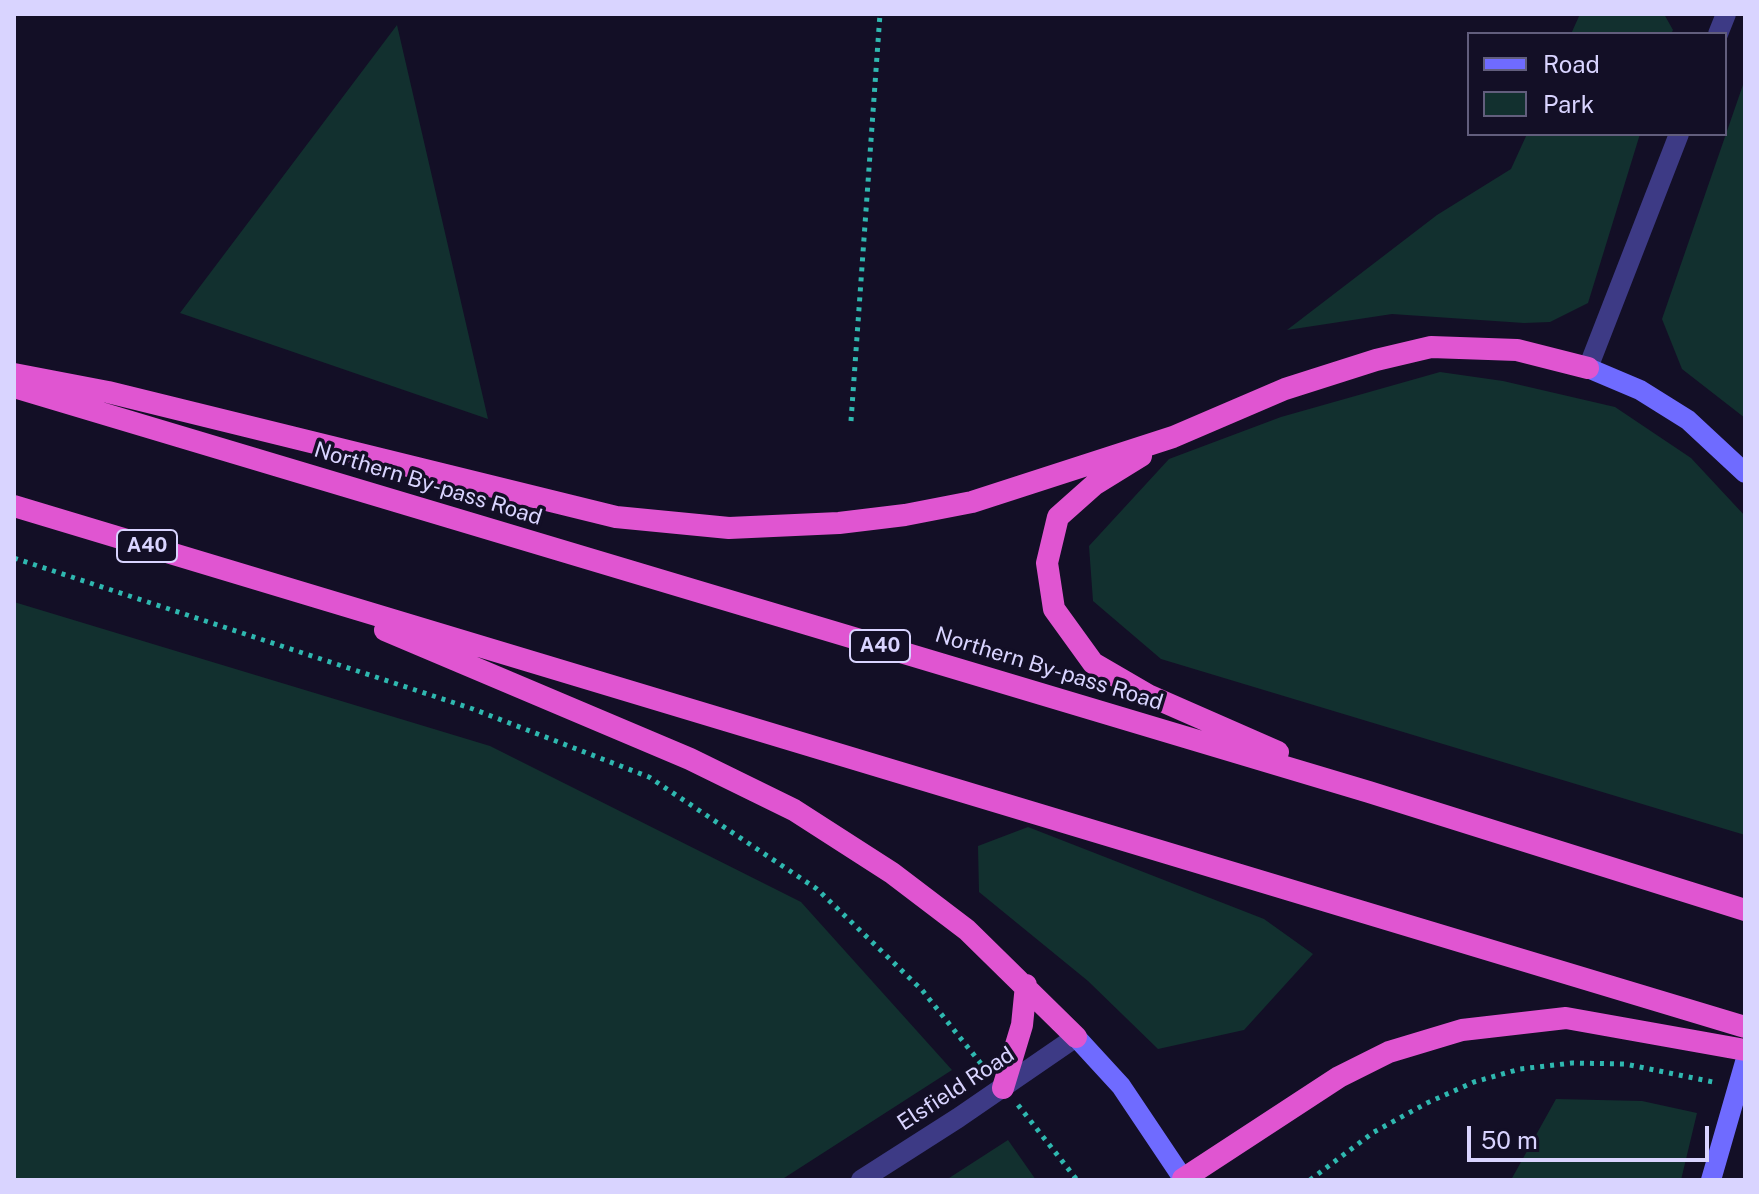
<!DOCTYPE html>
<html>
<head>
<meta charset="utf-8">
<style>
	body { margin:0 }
	#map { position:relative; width:1759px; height:1194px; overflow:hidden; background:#130f26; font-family:"Public Sans",sans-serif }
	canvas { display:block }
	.frame { position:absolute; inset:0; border:16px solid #d9d4ff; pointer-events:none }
	.legend { position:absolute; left:1467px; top:32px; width:260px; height:104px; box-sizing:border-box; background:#130f26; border:2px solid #625e7d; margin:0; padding:10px 14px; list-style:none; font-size:24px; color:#d9d4ff }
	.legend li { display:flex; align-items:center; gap:16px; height:40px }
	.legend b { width:40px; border:2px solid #625e7d }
	.scale { position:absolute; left:1467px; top:1126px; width:242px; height:36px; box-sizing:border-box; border:4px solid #d9d4ff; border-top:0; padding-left:10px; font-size:24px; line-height:28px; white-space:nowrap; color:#d9d4ff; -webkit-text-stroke:6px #130f26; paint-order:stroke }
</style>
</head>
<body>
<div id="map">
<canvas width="1759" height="1194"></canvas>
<div class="frame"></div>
<ul class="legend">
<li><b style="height:10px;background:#6f6bff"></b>Road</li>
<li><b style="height:22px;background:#12302f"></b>Park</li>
</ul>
<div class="scale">50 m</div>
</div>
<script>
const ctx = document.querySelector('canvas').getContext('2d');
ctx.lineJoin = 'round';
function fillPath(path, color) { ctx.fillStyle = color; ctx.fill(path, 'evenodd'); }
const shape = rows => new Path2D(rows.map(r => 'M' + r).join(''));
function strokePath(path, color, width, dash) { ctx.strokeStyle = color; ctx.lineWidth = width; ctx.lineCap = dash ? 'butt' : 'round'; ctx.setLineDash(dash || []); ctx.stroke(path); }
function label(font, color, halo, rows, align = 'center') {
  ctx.font = font + ' "Public Sans",sans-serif'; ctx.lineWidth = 7; ctx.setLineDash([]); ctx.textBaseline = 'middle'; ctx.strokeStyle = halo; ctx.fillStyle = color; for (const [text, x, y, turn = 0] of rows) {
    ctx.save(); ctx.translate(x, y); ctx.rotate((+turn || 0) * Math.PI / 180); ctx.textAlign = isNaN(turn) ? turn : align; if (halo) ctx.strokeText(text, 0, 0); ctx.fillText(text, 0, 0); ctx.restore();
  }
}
const green = shape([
	[1580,14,1664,14,1673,30,1671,34,1571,34],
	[397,25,488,419,180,313],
	[1745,79,1745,418,1682,369,1662,319],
	[1527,134,1640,134,1588,303,1550,322,1524,323,1392,314,1287,330,1437,215,1511,169],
	[1440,372,1503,381,1615,407,1691,458,1745,516,1745,835,1161,659,1093,601,1089,546,1169,459,1281,417],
	[14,602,490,746,801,902,952,1070,781,1180,14,1180],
	[1028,827,1264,919,1313,954,1244,1030,1158,1049,1088,981,979,892,978,846],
	[1556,1099,1642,1101,1697,1113,1681,1180,1511,1180],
	[1008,1140,1036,1180,946,1180]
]);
const path = shape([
	[851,421,880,14],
	[14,558,473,709,649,777,817,889,922,990,982,1065],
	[1018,1105,1077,1180],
	[1310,1180,1374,1132,1427,1103,1474,1082,1520,1069,1572,1063,1625,1064,1713,1082]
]);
const minor = shape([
	[861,1180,958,1118,1076,1037]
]);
const tertiary = shape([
	[1718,34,1726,14],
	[1588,368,1679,134]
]);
const secondary = shape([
	[1588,368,1640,390,1688,420,1745,473],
	[1076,1037,1121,1086,1184,1180],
	[1711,1180,1745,1062]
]);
const trunk = shape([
	[14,374,108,392,616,517,729,528,839,523,905,515,972,502,1173,437,1285,389,1376,360,1431,347,1517,350,1588,368],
	[14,387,1369,792,1745,910],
	[1141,456,1094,485,1058,517,1047,563,1054,609,1093,663,1148,695,1278,752],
	[14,506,1745,1027],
	[385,630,690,759,794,810,892,873,967,930,1076,1037],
	[1003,1088,1022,1025,1026,985],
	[1183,1179,1339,1077,1389,1052,1462,1030,1566,1018,1745,1050]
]);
const shields = [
	[147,546,60],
	[880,646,60]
];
const shieldNames = [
	["A40",147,546],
	["A40",880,646]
];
const streetNames = [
	["Northern By-pass Road",428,484,17],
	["Northern By-pass Road",1049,669,17],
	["Elsfield Road",956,1089,-33]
];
fillPath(green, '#12302f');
strokePath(path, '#2fb8b0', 5, [4, 6]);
strokePath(minor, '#3d3a85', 20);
strokePath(tertiary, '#3d3a85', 20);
strokePath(secondary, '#6f6bff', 20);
strokePath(trunk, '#e055d1', 22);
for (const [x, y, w] of shields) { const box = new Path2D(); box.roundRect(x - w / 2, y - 16, w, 32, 6); ctx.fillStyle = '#130f26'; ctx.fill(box); strokePath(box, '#d9d4ff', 2); }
label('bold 20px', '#d9d4ff', null, shieldNames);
label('22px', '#d9d4ff', '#130f26', streetNames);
</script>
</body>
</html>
